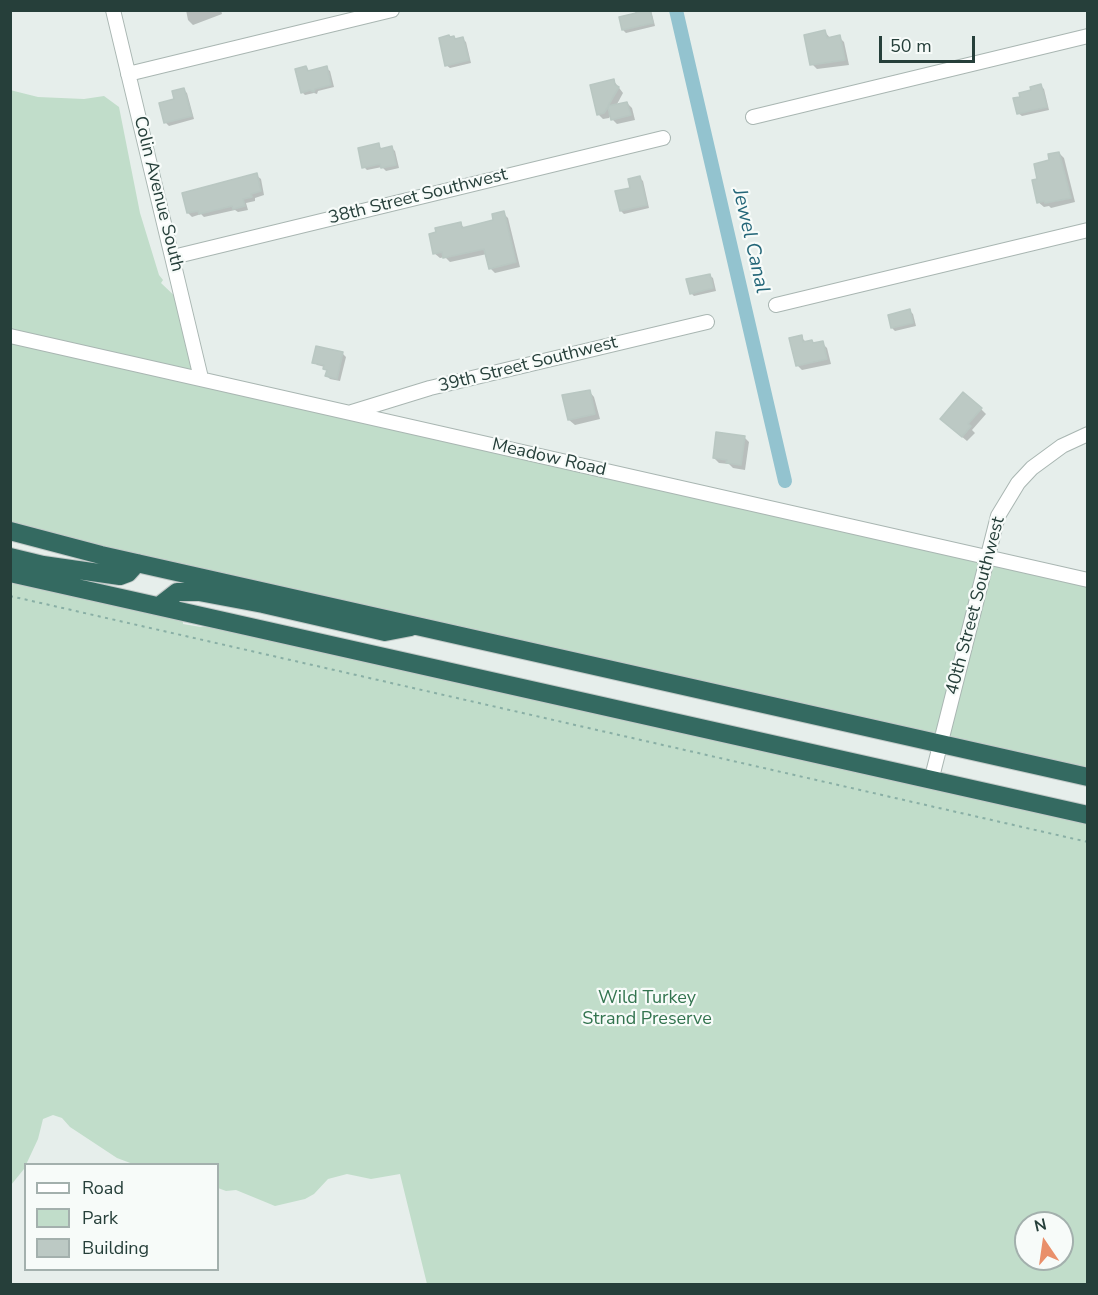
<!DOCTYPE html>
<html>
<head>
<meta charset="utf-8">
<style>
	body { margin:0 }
	#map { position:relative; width:1098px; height:1295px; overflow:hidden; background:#e6eeeb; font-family:"Nunito Sans",sans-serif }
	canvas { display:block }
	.frame { position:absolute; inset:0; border:12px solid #263f3a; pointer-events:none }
	.legend { position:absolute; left:24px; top:1163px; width:195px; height:108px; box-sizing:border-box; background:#f7fbf9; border:2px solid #a3b0ad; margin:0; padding:8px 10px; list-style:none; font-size:18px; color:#263f3a }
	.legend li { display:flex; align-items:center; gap:12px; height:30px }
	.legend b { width:30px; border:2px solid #a3b0ad }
	.north { position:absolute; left:1014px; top:1211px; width:60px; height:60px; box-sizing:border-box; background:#f7fbf9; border:2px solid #a3b0ad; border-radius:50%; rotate:347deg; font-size:16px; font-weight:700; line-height:24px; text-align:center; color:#263f3a }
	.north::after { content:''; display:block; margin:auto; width:21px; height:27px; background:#e98f6a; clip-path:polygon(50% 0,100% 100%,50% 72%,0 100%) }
	.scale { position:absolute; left:879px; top:36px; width:96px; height:27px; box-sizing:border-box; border:3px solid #263f3a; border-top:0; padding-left:8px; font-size:18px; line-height:21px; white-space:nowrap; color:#263f3a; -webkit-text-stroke:4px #f7fbf9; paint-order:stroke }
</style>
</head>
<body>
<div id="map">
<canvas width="1098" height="1295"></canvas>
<div class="frame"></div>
<ul class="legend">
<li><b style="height:8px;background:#fff"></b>Road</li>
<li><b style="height:16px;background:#c1ddca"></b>Park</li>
<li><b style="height:16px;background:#bcc9c4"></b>Building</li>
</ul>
<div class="north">N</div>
<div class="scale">50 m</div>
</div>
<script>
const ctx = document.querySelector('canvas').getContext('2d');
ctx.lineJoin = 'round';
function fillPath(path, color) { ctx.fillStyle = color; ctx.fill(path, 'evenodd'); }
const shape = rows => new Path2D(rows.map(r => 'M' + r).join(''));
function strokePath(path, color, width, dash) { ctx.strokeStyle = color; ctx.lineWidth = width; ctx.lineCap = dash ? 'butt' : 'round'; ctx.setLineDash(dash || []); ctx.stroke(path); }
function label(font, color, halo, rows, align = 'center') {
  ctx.font = font + ' "Nunito Sans",sans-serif'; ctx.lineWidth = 4.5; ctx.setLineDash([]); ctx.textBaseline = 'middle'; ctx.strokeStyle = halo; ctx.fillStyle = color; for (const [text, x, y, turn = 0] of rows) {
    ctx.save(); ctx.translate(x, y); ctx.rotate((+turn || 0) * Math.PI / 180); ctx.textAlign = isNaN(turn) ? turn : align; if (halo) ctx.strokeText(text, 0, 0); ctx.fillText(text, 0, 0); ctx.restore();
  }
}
const green = shape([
	[10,90,38,97,84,99,104,96,119,107,140,213,159,275,163,280,161,283,183,304,199,386,1087,578,1087,769,424,619,423,617,418,618,140,556,137,553,135,555,11,524],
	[11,580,155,613,158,616,161,614,183,619,183,624,201,627,213,626,1087,823,1087,1284,427,1284,400,1174,371,1179,347,1174,328,1179,314,1194,305,1199,275,1206,236,1190,226,1191,218,1188,218,1164,133,1164,117,1158,70,1127,62,1118,53,1115,43,1119,38,1139,24,1169,11,1185],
	[1026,1223,1062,1223,1062,1259,1026,1259]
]);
const shadow = shape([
	[186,10,221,10,222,14,193,25,188,20],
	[637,10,651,10,655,26,626,33,623,30,638,14],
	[825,32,831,39,839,37,844,42,849,65,817,69,812,64],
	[463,39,466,42,471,63,450,68,446,65,456,40],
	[306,68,309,72,326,68,330,71,334,87,318,91,317,94,314,93,305,95,302,92],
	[614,81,623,93,616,106,627,103,632,108,635,120,617,124,612,119,611,115,609,118,603,119,598,114],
	[1041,86,1044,89,1049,110,1022,116,1018,113,1021,98],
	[184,90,187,93,194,119,169,126,166,123,161,104,176,100],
	[379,145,382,150,392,148,395,151,399,168,386,171,382,167,367,170,364,167],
	[1059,153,1064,158,1075,202,1051,208,1049,206,1044,207,1038,202,1039,180,1051,161],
	[256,175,261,179,264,195,255,198,255,201,246,203,248,210,238,212,235,210,204,217,201,214,192,217,188,213],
	[640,178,643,181,649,208,624,214,621,211],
	[503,213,508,218,520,267,495,273,490,268,487,254,450,262,445,257,440,258,434,253,460,224,465,228,495,221],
	[709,275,713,278,716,291,694,296,691,293],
	[910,311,913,314,916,326,895,331,892,328],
	[801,337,806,342,812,342,814,344,822,343,827,348,831,364,802,370,797,365],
	[343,354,346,357,340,381,330,379,327,376,328,372,325,367,317,365,314,362],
	[589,391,594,397,600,419,575,425,569,420,564,397],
	[981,409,986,414,972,430,975,433,967,441,947,424],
	[744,437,749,442,745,470,733,468,729,464,719,463,714,458]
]);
const canal = shape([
	[676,10,785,481]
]);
const building = shape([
	[636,10,650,10,653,23,622,30,619,17,636,13,636,10],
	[825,30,827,38,840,35,845,60,810,65,804,35,825,30],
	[449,35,450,37,454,36,455,39,463,37,469,60,445,66,439,38,449,35],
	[306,66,308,71,327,66,331,85,315,89,314,92,310,90,301,93,295,69,306,66],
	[614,79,615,85,619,87,608,106,627,102,631,115,611,120,608,107,604,113,597,115,590,85,614,79],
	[1041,84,1047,107,1017,114,1013,98,1020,97,1019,93,1031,90,1030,87,1041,84],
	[184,88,192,116,164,123,159,103,174,99,172,91,184,88],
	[379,143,380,149,392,146,396,165,381,168,380,164,362,168,358,148,379,143],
	[1059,152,1071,198,1045,203,1044,201,1037,203,1032,180,1037,179,1034,164,1049,160,1048,154,1059,152],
	[257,173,261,191,251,194,252,197,243,199,245,206,233,209,232,206,199,214,198,211,187,213,182,193,257,173],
	[640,176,647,205,620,211,615,191,630,188,628,179,640,176],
	[504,211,516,262,489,269,484,249,443,258,442,252,433,254,429,234,436,232,435,228,461,222,462,228,493,220,492,214,504,211],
	[710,274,713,288,690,294,686,279,710,274],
	[910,309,913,323,891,328,888,315,910,309],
	[802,335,803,342,812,340,813,343,823,341,827,359,796,366,789,338,802,335],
	[316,346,343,352,337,379,325,376,327,370,323,369,324,365,312,363,316,346],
	[590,390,595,414,568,420,562,395,590,390],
	[963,392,982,408,968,424,971,426,962,437,940,419,963,392],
	[716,432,745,436,741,465,726,463,727,460,713,458,716,432]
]);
const path = shape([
	[10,596,1088,842]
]);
const street = shape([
	[113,10,201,378],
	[128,74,392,10],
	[753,117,1088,36],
	[173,257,663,138],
	[776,305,1088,230],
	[10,336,1088,580],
	[352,412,430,388,707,322],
	[931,781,998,516,1018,483,1032,468,1062,446,1088,434]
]);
const highway = shape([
	[10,531,101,555,1088,777],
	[10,557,43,565,120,576,128,573,137,563],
	[10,573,1088,815],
	[159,606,177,592,199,592,263,604,385,632,411,627]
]);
const streetNames = [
	["Colin Avenue South",158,194,76],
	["38th Street Southwest",418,197,-14],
	["39th Street Southwest",528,365,-14],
	["Meadow Road",549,458,13],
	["40th Street Southwest",976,606,-75]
];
const parkNames = [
	["Wild Turkey",647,999],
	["Strand Preserve",647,1020]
];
const waterNames = [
	["Jewel Canal",750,241,77]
];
fillPath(green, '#c1ddca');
fillPath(shadow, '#0003');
strokePath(canal, '#93c3cf', 14);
fillPath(building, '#bcc9c4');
strokePath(building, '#b9c7c2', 1.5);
strokePath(street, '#a9b6b2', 16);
strokePath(highway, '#c2c9c8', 20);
strokePath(path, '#89afa5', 2, [3, 4.5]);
strokePath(street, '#fff', 14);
strokePath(highway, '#346a61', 18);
label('18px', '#263f3a', '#f7fbf9', streetNames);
label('18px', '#33744f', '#f7fbf9', parkNames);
label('italic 20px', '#236678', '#f7fbf9', waterNames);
</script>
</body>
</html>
